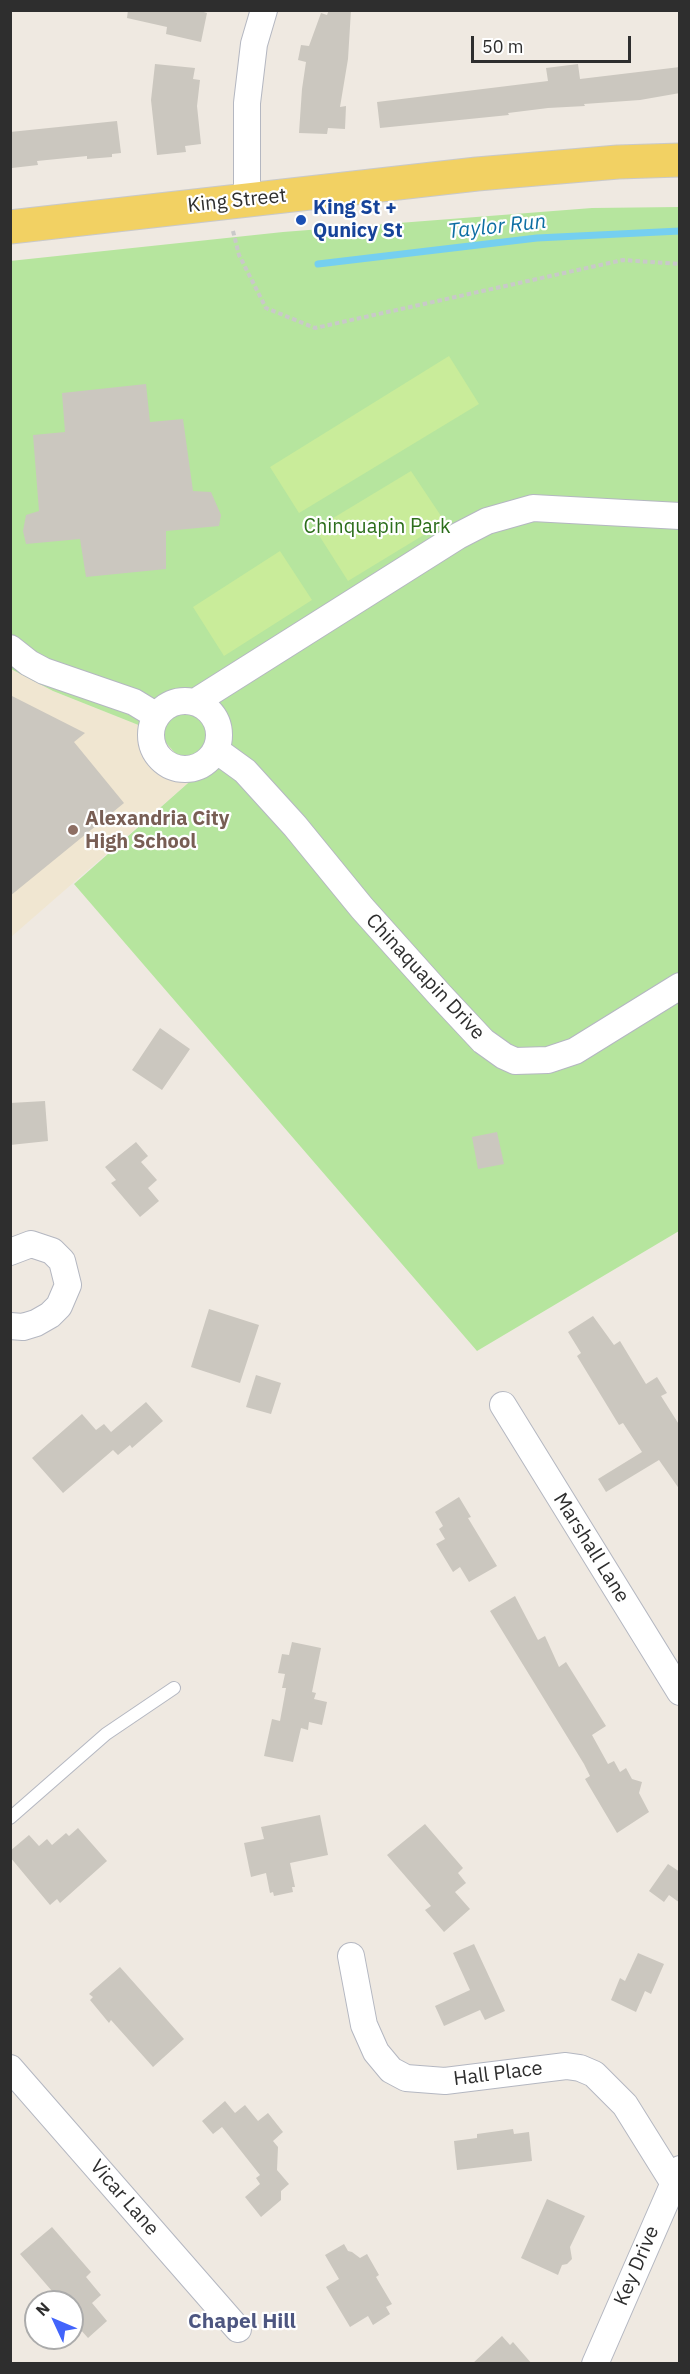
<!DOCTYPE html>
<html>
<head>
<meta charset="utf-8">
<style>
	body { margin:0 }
	#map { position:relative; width:690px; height:2374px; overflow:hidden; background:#efe9e1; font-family:"IBM Plex Sans",sans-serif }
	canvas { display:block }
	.frame { position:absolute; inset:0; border:12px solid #2e2e2e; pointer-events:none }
	.north { position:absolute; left:24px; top:2290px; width:60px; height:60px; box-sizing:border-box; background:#fff; border:2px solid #ababab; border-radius:50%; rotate:314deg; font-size:16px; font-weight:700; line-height:24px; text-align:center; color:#2e2e2e }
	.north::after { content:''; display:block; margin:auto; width:21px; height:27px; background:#4264fb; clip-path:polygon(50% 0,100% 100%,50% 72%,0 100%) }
	.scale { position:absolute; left:471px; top:36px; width:160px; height:27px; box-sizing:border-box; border:3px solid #2e2e2e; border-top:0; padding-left:8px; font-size:18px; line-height:21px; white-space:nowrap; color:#2e2e2e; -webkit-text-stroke:4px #fff; paint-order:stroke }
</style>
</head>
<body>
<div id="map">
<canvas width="690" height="2374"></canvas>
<div class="frame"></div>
<div class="north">N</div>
<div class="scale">50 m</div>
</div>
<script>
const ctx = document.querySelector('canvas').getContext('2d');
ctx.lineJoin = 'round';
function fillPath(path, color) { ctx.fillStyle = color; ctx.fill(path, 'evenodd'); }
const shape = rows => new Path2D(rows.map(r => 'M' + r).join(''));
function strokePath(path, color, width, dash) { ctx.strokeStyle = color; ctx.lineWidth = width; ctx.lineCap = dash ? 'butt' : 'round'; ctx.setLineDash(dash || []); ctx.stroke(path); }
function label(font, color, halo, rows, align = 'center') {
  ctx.font = font + ' "IBM Plex Sans",sans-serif'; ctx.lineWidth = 4.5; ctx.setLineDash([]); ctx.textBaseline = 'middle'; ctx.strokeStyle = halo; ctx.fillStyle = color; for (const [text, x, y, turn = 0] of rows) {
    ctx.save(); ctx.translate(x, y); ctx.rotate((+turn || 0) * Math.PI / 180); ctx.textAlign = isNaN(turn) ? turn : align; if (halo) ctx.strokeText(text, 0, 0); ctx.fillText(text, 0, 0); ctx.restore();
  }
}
const education = shape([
	[11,669,53,691,156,732,196,776,11,937]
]);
const green = shape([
	[679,207,679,1231,477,1351,74,884,196,776,156,732,53,691,11,669,10,261,283,232,592,208]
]);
const pitch = shape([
	[449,356,479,404,299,513,270,467],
	[411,471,445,522,348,581,315,529],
	[280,551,312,600,224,656,193,607]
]);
const stream = shape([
	[318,264,537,238,680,231]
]);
const building = shape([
	[128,10,197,10,207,13,201,42,166,34,167,27,127,18],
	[329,10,351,10,348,59,340,107,346,106,345,129,328,128,327,134,299,133,302,89,306,62,298,60,301,45,309,46,321,13,327,15],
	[155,64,195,68,193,79,200,80,197,106,201,144,185,146,186,152,157,155,151,100],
	[578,64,580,79,680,67,680,93,640,100,584,104,585,106,548,108,508,113,509,115,380,128,377,102,548,81,546,68],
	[117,121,121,153,112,154,112,157,87,159,87,156,37,161,38,165,12,168,10,132],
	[146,384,150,422,183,419,193,491,211,492,221,515,219,526,166,531,166,569,86,577,80,539,26,544,23,531,26,515,39,511,33,435,65,432,62,393],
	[10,695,85,733,74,742,124,803,10,896],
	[160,1028,190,1049,162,1090,132,1070],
	[45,1101,48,1141,10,1145,10,1103],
	[497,1132,504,1164,478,1169,472,1137],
	[136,1142,148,1156,141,1162,157,1180,148,1188,159,1201,140,1217,111,1183,116,1180,105,1167],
	[209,1309,259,1325,240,1383,191,1367],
	[593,1316,614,1345,620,1341,646,1384,657,1377,667,1393,661,1396,680,1426,680,1490,659,1460,606,1492,598,1479,642,1452,623,1423,619,1425,577,1356,581,1353,568,1332],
	[256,1375,281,1383,271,1414,246,1407],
	[146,1402,163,1421,132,1448,130,1445,118,1455,113,1450,63,1493,32,1458,82,1414,96,1430,104,1424,111,1432],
	[459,1497,471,1517,468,1518,497,1566,469,1582,460,1567,453,1572,436,1544,445,1539,439,1529,443,1526,435,1512],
	[515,1596,538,1640,545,1636,559,1667,566,1662,606,1726,592,1735,608,1764,614,1761,620,1772,626,1768,632,1779,642,1782,639,1793,649,1812,617,1833,585,1779,590,1776,584,1764,490,1611],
	[292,1642,321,1648,312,1692,316,1693,314,1699,327,1702,322,1725,309,1722,308,1730,301,1728,293,1762,264,1756,272,1719,280,1721,286,1688,282,1688,285,1674,278,1673,282,1654,289,1655],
	[320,1815,328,1855,290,1863,295,1887,292,1887,293,1892,274,1896,273,1892,270,1893,266,1873,251,1877,244,1843,264,1839,261,1827],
	[425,1824,463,1868,458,1873,466,1883,455,1892,470,1909,444,1932,425,1910,431,1906,387,1855],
	[78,1828,107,1861,60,1903,57,1899,50,1905,10,1857,10,1851,29,1835,39,1846,47,1839,52,1845,66,1833,69,1836],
	[668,1864,680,1872,680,1903,669,1895,664,1902,649,1891],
	[474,1944,505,2011,485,2020,480,2010,444,2026,435,2006,470,1990,453,1953],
	[638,1953,664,1964,651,1994,645,1991,636,2012,611,2000,620,1978,625,1981],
	[120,1967,184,2039,153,2067,111,2020,109,2023,90,2000,93,1997,89,1994],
	[225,2101,235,2113,245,2105,258,2121,268,2113,283,2132,273,2141,278,2147,277,2170,289,2184,281,2191,281,2200,261,2217,245,2197,260,2184,256,2178,260,2175,222,2127,213,2134,202,2121],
	[513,2129,514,2134,529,2132,532,2161,457,2170,454,2141,477,2138,477,2134],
	[547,2199,585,2216,570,2247,572,2259,567,2264,562,2265,558,2275,521,2258],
	[52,2227,91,2272,86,2277,101,2295,92,2303,107,2321,88,2338,72,2320,72,2302,57,2302,55,2300,58,2298,20,2254],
	[344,2244,348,2251,352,2252,360,2258,367,2254,379,2275,376,2277,392,2304,386,2307,390,2314,373,2325,368,2316,350,2327,326,2287,339,2279,325,2255],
	[502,2336,510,2345,513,2342,532,2364,472,2364]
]);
const path = shape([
	[233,231,239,255,266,308,315,328,623,260,680,264]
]);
const lane = shape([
	[10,1818,106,1734,174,1688]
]);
const street = shape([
	[247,200,247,103,254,44,264,10],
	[10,648,29,663,44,671,134,702,157,716],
	'151 735a34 34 0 1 1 68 0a34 34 0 1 1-68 0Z',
	[195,702,458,536,487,521,533,508,680,516],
	[216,750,245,771,295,826,362,908,440,995,483,1041,504,1056,515,1061,548,1060,575,1051,680,986],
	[10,1252,31,1244,52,1251,62,1261,68,1285,59,1306,50,1315,36,1323,23,1327,10,1326],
	[503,1405,680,1692],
	[351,1956,364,2025,376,2052,391,2070,406,2078,445,2081,566,2066,580,2068,594,2074,625,2105,673,2182],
	[10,2068,238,2329],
	[595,2364,680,2169]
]);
const primary = shape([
	[10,227,477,174,618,162,680,160]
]);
const markers = [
	[301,220,6,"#1a4fb4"],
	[73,830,6,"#8d6e63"]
];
const streetNames = [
	["King Street",237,201,-6],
	["Chinaquapin Drive",425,977,47],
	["Marshall Lane",591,1548,58],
	["Hall Place",498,2074,-7],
	["Vicar Lane",124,2198,49],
	["Key Drive",637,2266,-67]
];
const transitNames = [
	["King St +",313,208],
	["Qunicy St",313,231]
];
const parkNames = [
	["Chinquapin Park",377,527]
];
const educationNames = [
	["Alexandria City",85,819],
	["High School",85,842]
];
const waterNames = [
	["Taylor Run",497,227,-6]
];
const neighbourhoodNames = [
	["Chapel Hill",242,2322]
];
fillPath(education, '#f0e6d1');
fillPath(green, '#b6e59e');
fillPath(pitch, '#c9ec9a');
strokePath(stream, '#75cff0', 7);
fillPath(building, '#cbc7bf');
strokePath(lane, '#b4b7c1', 14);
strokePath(street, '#b4b7c1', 28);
strokePath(primary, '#c9c9c9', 35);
strokePath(path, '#c9c9c9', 4, [4.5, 3]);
strokePath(lane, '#fff', 12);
strokePath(street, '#fff', 26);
strokePath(primary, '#f2d163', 33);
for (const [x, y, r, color] of markers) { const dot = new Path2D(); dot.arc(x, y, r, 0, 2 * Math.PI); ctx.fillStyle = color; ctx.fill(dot); strokePath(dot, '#fff', 2); }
label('20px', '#2e2e2e', '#fff', streetNames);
label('bold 20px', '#164399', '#fff', transitNames, 'left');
label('20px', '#2c6e1b', '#fff', parkNames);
label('bold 20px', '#785e54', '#fff', educationNames, 'left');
label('italic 21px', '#0d6fa3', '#fff', waterNames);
label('bold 21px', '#4d5680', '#fff', neighbourhoodNames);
</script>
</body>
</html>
